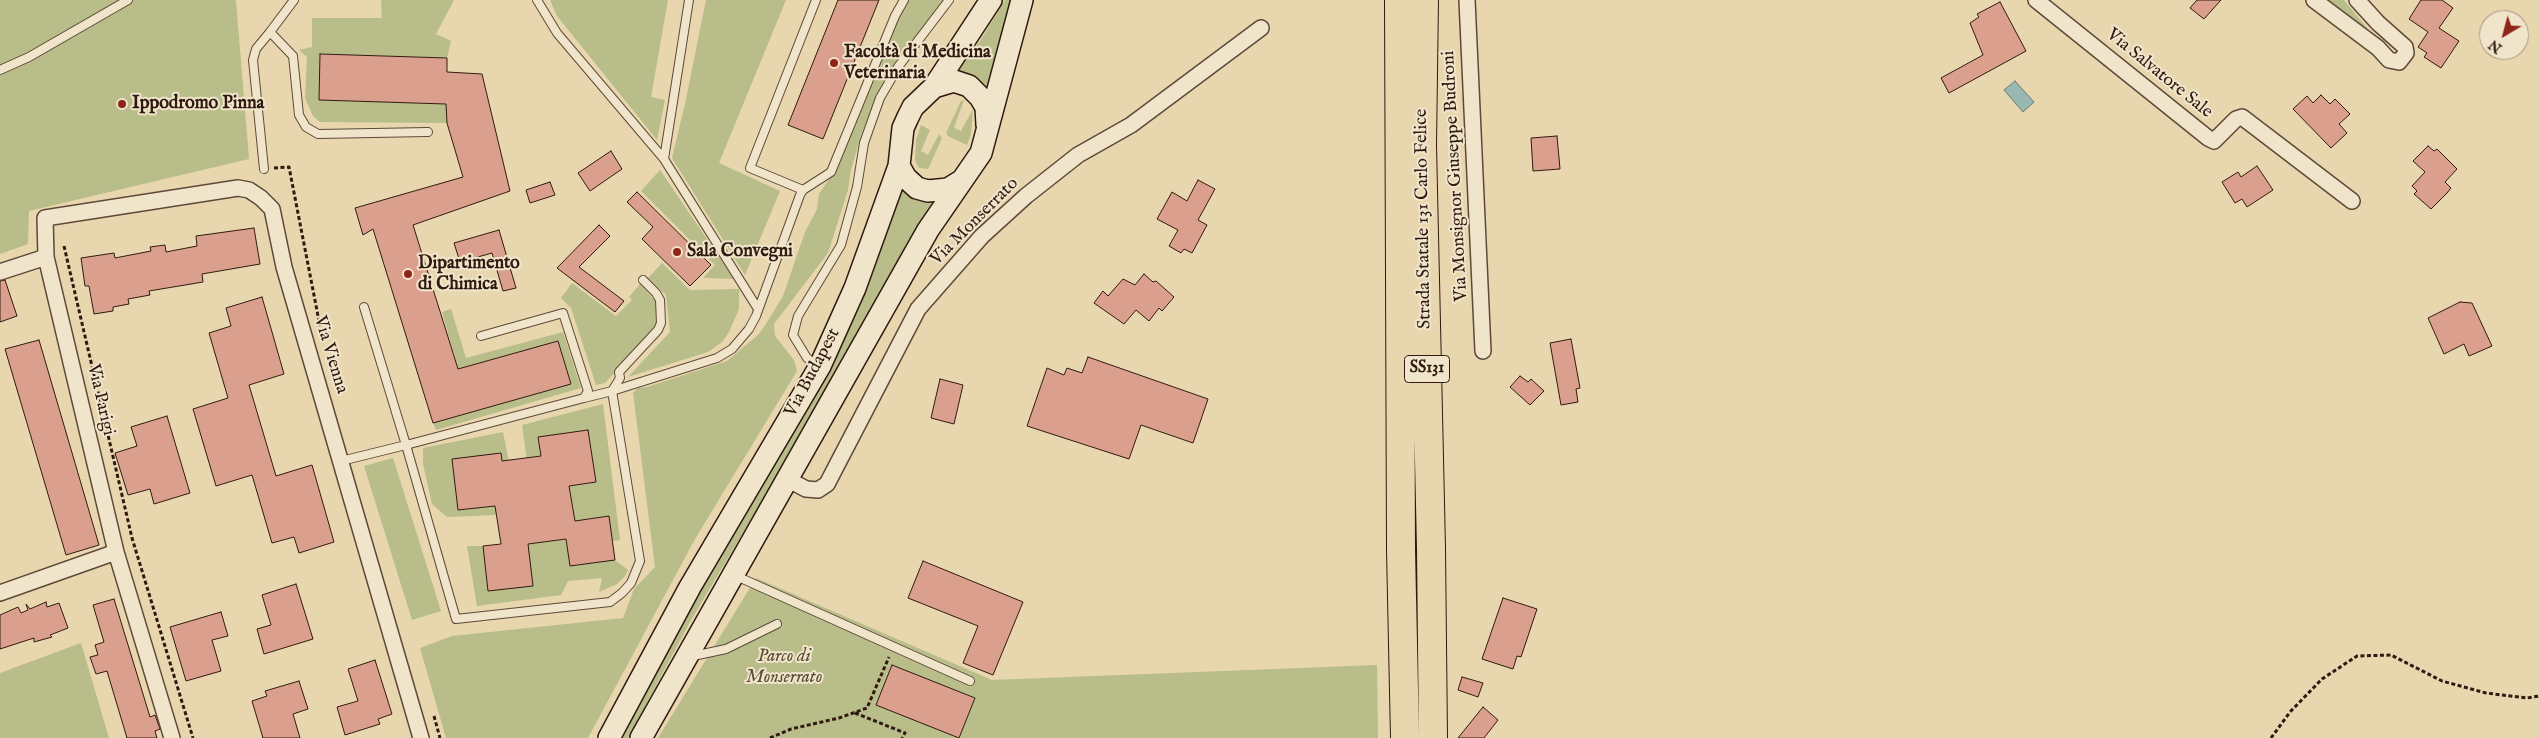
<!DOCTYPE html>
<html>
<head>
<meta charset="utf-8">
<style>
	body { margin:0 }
	#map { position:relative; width:2539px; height:738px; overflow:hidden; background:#e8d6af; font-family:"IM FELL English",serif }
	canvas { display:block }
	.north { position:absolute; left:2479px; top:10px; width:50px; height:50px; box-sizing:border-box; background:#f0e4cb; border:1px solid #a39380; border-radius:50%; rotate:217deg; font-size:14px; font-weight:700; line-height:20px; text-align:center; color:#301a10 }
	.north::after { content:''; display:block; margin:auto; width:18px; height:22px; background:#8f2418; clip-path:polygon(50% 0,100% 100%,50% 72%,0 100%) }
</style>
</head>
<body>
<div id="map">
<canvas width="2539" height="738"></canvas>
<div class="north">N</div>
</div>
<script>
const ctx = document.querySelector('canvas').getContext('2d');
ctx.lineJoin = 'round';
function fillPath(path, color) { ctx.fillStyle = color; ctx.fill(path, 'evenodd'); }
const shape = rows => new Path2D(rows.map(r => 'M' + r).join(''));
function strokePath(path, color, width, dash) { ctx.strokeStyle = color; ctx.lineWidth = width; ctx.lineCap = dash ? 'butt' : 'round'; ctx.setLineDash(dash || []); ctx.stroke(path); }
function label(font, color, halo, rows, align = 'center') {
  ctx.font = font + ' "IM FELL English",serif'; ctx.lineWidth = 4; ctx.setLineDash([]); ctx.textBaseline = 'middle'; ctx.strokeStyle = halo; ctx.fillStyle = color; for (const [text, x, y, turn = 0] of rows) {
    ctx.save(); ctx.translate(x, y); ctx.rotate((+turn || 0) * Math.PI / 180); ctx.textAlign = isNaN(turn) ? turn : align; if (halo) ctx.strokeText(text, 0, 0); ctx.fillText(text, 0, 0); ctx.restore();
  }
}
const green = shape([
	[0,0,236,0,249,159,29,211,28,244,0,254],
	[381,0,454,0,436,34,451,41,447,58,320,54,319,100,446,104,447,123,320,122,313,116,305,98,307,57,299,50,312,47,312,18,382,18],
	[550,0,668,0,651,97,665,100,657,140,557,16],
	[706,0,786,0,719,163,780,191,745,275,672,158,685,104],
	[907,0,944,0,892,68,876,99,861,135,851,170,848,190,828,253,774,324,775,336,794,360,797,371,695,539,588,738,446,738,420,648,452,636,623,618,634,589,655,567,633,393,638,388,647,387,727,361,758,335,764,327,783,296,805,232,817,209,819,194,833,173,897,17],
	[1005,0,1013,0,987,89,976,79,952,73,980,41],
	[2324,0,2344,0,2371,33,2360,25],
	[964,100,954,128,961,131,973,109,971,134,967,145,948,136,946,133,961,101],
	[921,125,930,130,921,151,928,155,939,134,942,138,928,169,919,168,915,160,916,140],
	[660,170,734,279,703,278,715,265,641,191],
	[904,184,936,198,886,281,819,404,690,622,628,738,620,738,684,618,812,401,861,304],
	[662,263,690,290,739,289,739,309,729,332,722,342,708,352,628,377,670,332,666,295,648,278],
	[572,283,616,316,632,300,629,297,640,284,656,302,656,330,605,383,596,385,571,308,561,298],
	[451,309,466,358,563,332,581,388,436,430,433,423,571,384,558,341,458,369,442,312],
	[603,404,620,540,612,541,608,516,575,521,569,486,596,482,588,430,538,437,543,474,529,476,522,425],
	[503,432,512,477,505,478,501,453,452,459,458,510,496,506,497,515,447,517,432,504,423,464,423,448],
	[393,458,441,611,412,620,364,466],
	[566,539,570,566,615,560,628,570,625,576,617,584,599,592,602,578,568,581,561,595,477,606,467,546,483,546,488,590,528,544],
	[756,578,992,680,1377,665,1378,738,658,738],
	[81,643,109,738,0,738,0,673]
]);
const water = shape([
	[2015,81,2034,102,2023,112,2004,90,2015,81]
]);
const building = shape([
	[838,0,879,0,823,139,788,125,838,0],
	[2197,0,2221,0,2204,19,2190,8,2197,0],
	[2421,0,2442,0,2453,8,2439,28,2459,41,2441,68,2424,57,2427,53,2418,47,2428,32,2409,19,2421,0],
	[2000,2,2026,51,1949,93,1941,78,1983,55,1970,23,1979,17,1977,14,2000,2],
	[320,54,447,58,447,72,482,74,510,191,413,225,458,369,558,341,571,384,433,423,373,229,363,235,355,208,463,177,447,123,446,104,319,100,320,54],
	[2321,95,2330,104,2335,99,2350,114,2339,124,2347,133,2331,148,2293,109,2307,96,2313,103,2321,95],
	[1557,136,1560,169,1533,171,1531,138,1557,136],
	[2428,146,2434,151,2437,149,2457,169,2445,182,2451,188,2447,193,2431,209,2414,194,2417,191,2412,186,2425,172,2413,161,2428,146],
	[611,151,622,169,590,191,578,173,611,151],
	[2257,166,2273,190,2247,207,2242,199,2235,203,2222,182,2238,172,2241,177,2257,166],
	[1198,180,1215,189,1198,220,1207,225,1192,253,1184,249,1181,253,1169,246,1178,230,1157,219,1172,192,1187,201,1198,180],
	[550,182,555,195,530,203,526,190,550,182],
	[637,192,711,265,690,286,642,239,653,227,627,202,637,192],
	[599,225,610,236,579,267,624,301,615,312,557,268,599,225],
	[254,228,260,264,202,274,203,282,149,291,150,295,128,299,129,304,113,307,113,311,94,314,89,286,85,286,81,258,114,253,115,258,151,251,150,247,165,245,166,252,197,246,196,236,254,228],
	[499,230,516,288,503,291,492,253,460,262,454,243,499,230],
	[1144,274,1153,282,1156,281,1174,297,1162,311,1159,308,1149,321,1136,310,1124,324,1094,303,1103,291,1108,296,1123,279,1135,285,1144,274],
	[5,280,17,316,0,322,0,281,5,280],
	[262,297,284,374,249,385,276,476,312,465,334,542,299,553,294,537,272,543,252,475,216,486,193,409,228,398,209,333,231,326,226,308,262,297],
	[2460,302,2472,303,2492,346,2469,356,2464,344,2444,354,2428,318,2460,302],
	[1571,339,1580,388,1576,389,1578,402,1561,405,1550,343,1571,339],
	[39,340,99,545,66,555,5,349,39,340],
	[1088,357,1208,399,1193,443,1141,425,1129,459,1027,426,1047,368,1064,375,1067,368,1082,373,1088,357],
	[1520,376,1528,382,1531,379,1544,391,1530,405,1510,387,1520,376],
	[940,379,963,385,954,424,931,418,940,379],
	[167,416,190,493,154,504,150,489,128,495,115,453,137,446,131,427,167,416],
	[588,430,596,482,569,486,575,521,609,516,615,560,570,566,566,539,528,544,533,586,488,591,483,546,501,544,495,506,458,510,452,459,501,453,502,461,541,456,538,437,588,430],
	[923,561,1023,602,993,675,963,663,978,626,908,598,923,561],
	[296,584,313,639,264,654,257,629,271,625,262,595,296,584],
	[1503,598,1537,609,1521,657,1517,656,1513,669,1482,659,1503,598],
	[114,599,150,717,155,715,160,729,155,731,157,738,127,738,107,671,96,674,90,657,98,655,95,645,104,642,93,605,114,599],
	[46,602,47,607,59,603,68,628,50,635,52,637,34,642,34,638,0,649,0,615,18,607,21,613,28,610,26,604,30,609,46,602],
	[221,612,228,636,212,640,221,671,186,681,170,627,221,612],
	[375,660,392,714,378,719,380,724,345,735,337,707,358,701,348,669,375,660],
	[892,665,975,698,959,738,876,705,892,665],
	[1462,677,1483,683,1478,697,1458,690,1462,677],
	[299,681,308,709,293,714,300,738,263,738,252,701,267,696,265,691,299,681],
	[1483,707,1498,720,1484,738,1458,738,1483,707]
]);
const path = shape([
	[274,168,289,167,320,326],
	[64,246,132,538,193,738],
	[855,713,905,733,902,738],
	[434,716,440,738],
	[770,738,791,729,839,718,867,708,889,657],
	[2271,738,2290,712,2322,679,2357,656,2391,655,2442,681,2486,693,2527,698,2539,696]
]);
const lane = shape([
	[294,0,270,32,293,56,299,115,306,127,318,134,428,132],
	[537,0,557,33,664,159],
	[689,0,664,159,758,309],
	[0,70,29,57,128,0],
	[264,169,253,60,256,49,270,32],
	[803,190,750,168,816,0],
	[364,307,406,445,584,398,588,391,563,313,481,336],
	[818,366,807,358,793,335,798,316,841,245,857,187,864,143,880,98,898,67,949,0],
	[584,398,612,391,620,378,619,372,658,330,661,323,660,300,656,293,643,280],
	[341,461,406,445,456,619,610,602,622,593,631,583,640,561,612,391,717,358,732,349,749,329,756,316,800,195,803,190,831,172,895,16,904,0],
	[734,575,970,681],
	[693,656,726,649,777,624]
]);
const street = shape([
	[1467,0,1483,351],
	[2036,0,2208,138,2214,141,2236,119,2242,117,2352,201],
	[2314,0,2378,48,2389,60,2399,62,2406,53,2405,47,2378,23,2357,0],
	[0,272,46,257],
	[787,479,806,489,818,490,827,484,918,309,982,236,1026,196,1078,155,1131,125,1261,28],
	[0,593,116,552],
	[172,738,116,552,46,257,45,218,238,188,249,190,261,198,272,209,284,267,421,738]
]);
const secondary = shape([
	[934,87,954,81,969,86,980,97,986,107,987,125],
	[899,166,906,178,917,188,928,191,948,189,961,181],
	[609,738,690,587,820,366,855,288,899,166,903,128,908,117,913,107,934,87,991,0],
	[641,738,928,230,981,153,1022,0]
]);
const highway = shape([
	[1399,0,1401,550,1405,738],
	[1424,0,1422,145,1431,548,1433,738]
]);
const markers = [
	[834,63,5,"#8f2418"],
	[122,104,5,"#8f2418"],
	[677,252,5,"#8f2418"],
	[408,274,5,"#8f2418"]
];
const shields = [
	[1427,369,45]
];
const shieldNames = [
	["SS131",1427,369]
];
const poiNames = [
	["Facoltà di Medicina",844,53],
	["Veterinaria",844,74],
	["Ippodromo Pinna",132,104],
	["Sala Convegni",687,252],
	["Dipartimento",418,264],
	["di Chimica",418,285]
];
const streetNames = [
	["Via Salvatore Sale",2159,74,39],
	["Via Monsignor Giuseppe Budroni",1456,176,-93],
	["Strada Statale 131 Carlo Felice",1424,219,-91],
	["Via Monserrato",975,222,-45],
	["Via Vienna",330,355,73],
	["Via Budapest",813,373,-62],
	["Via Parigi",100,400,77]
];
const parkNames = [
	["Parco di",784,657],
	["Monserrato",784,678]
];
fillPath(green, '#b8bd89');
fillPath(water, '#98b8b1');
strokePath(water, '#6e7971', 1);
fillPath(building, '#dba08d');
strokePath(building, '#301a10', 1);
strokePath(lane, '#5e4938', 10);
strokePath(street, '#5e4938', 18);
strokePath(secondary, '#301a10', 24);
strokePath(highway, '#301a10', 30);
strokePath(path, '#301a10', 3, [4, 2.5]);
strokePath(lane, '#f0e4cb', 8);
strokePath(street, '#f0e4cb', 15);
strokePath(secondary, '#f0e4cb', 21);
strokePath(highway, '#e8d6af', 28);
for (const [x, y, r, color] of markers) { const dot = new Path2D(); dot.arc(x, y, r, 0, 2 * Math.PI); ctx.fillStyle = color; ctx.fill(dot); strokePath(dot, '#f0e4cb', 2); }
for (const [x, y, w] of shields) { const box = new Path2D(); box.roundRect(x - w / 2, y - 13.5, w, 27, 4); ctx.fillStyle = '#f0e4cb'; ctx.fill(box); strokePath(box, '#301a10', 1); }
label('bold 16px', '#301a10', null, shieldNames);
label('bold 18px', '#301a10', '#f0e4cb', poiNames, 'left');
label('18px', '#301a10', '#f0e4cb', streetNames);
label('italic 18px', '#594b34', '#f0e4cb', parkNames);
</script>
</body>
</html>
